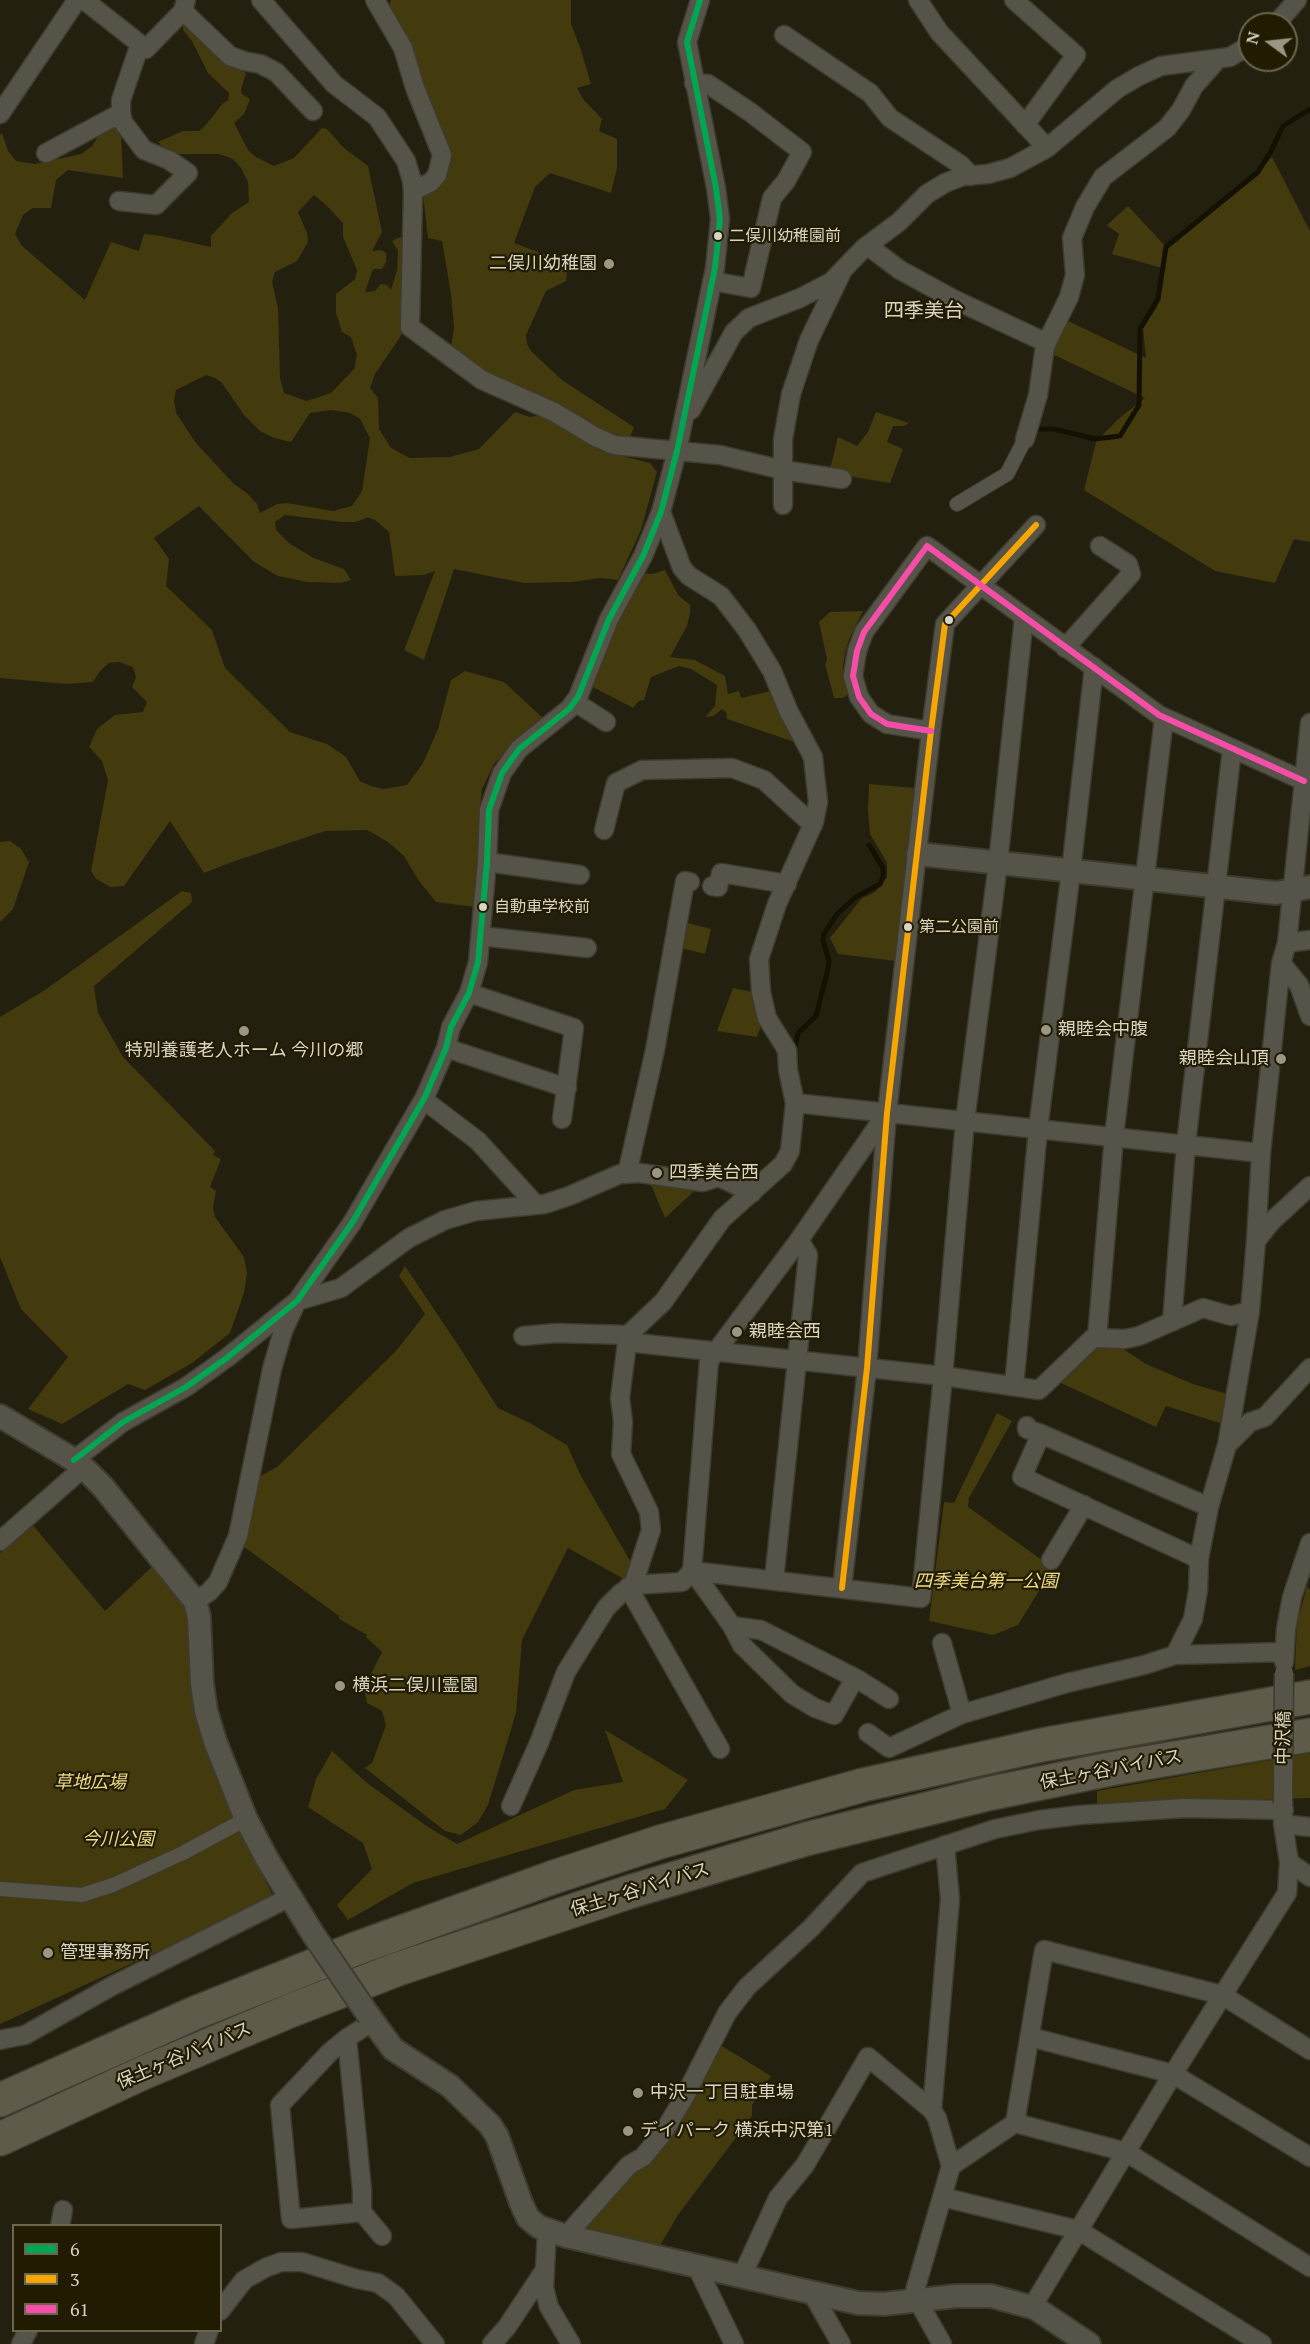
<!DOCTYPE html>
<html>
<head>
<meta charset="utf-8">
<style>
	body { margin:0 }
	#map { position:relative; width:1310px; height:2344px; overflow:hidden; background:#232010; font-family:"PT Serif",serif }
	canvas { display:block }
	.legend { position:absolute; left:12px; top:2224px; width:210px; height:108px; box-sizing:border-box; background:#211b01; border:2px solid #6a654f; margin:0; padding:8px 10px; list-style:none; font-size:18px; color:#d8d5c5 }
	.legend li { display:flex; align-items:center; gap:12px; height:30px }
	.legend b { width:30px; border:2px solid #6a654f }
	.north { position:absolute; left:1238px; top:12px; width:60px; height:60px; box-sizing:border-box; background:#211b01; border:2px solid #6a654f; border-radius:50%; rotate:285deg; font-size:16px; font-weight:700; line-height:24px; text-align:center; color:#d8d5c5 }
	.north::after { content:''; display:block; margin:auto; width:21px; height:27px; background:#999686; clip-path:polygon(50% 0,100% 100%,50% 72%,0 100%) }
</style>
</head>
<body>
<div id="map">
<canvas width="1310" height="2344"></canvas>
<ul class="legend">
<li><b style="height:8px;background:#00a651"></b>6</li>
<li><b style="height:8px;background:#f7a600"></b>3</li>
<li><b style="height:8px;background:#f54da8"></b>61</li>
</ul>
<div class="north">N</div>
</div>
<script>
const ctx = document.querySelector('canvas').getContext('2d');
ctx.lineJoin = 'round';
function fillPath(path, color) { ctx.fillStyle = color; ctx.fill(path, 'evenodd'); }
const shape = rows => new Path2D(rows.map(r => 'M' + r).join(''));
function strokePath(path, color, width, dash) { ctx.strokeStyle = color; ctx.lineWidth = width; ctx.lineCap = dash ? 'butt' : 'round'; ctx.setLineDash(dash || []); ctx.stroke(path); }
function label(font, color, halo, rows, align = 'center') {
  ctx.font = font + ' "PT Serif","Noto Sans JP",serif'; ctx.lineWidth = 4.5; ctx.setLineDash([]); ctx.textBaseline = 'middle'; ctx.strokeStyle = halo; ctx.fillStyle = color; for (const [text, x, y, turn = 0] of rows) {
    ctx.save(); ctx.translate(x, y); ctx.rotate((+turn || 0) * Math.PI / 180); ctx.textAlign = isNaN(turn) ? turn : align; if (halo) ctx.strokeText(text, 0, 0); ctx.fillText(text, 0, 0); ctx.restore();
  }
}
const green = shape([
	[391,0,571,0,571,24,581,50,591,84,577,88,583,99,602,119,599,131,617,139,617,168,611,193,550,173,535,187,514,243,568,263,566,281,546,291,526,335,527,344,531,351,562,380,634,427,630,437,601,431,484,376,450,353,454,328,451,294,442,241,428,238,423,194,448,150,444,133,407,42,388,12],
	[183,26,188,26,229,65,246,73,241,90,242,94,250,99,244,114,234,123,248,150,256,157,274,166,294,158,322,128,327,129,344,148,368,166,382,232,372,251,381,250,386,253,386,262,382,269,373,269,365,292,375,291,381,284,387,285,391,290,397,270,398,251,392,241,400,237,409,238,413,318,375,374,370,388,378,398,379,429,391,448,410,458,450,457,479,449,515,412,530,417,544,414,599,450,650,463,657,472,641,530,618,580,600,578,573,582,524,583,454,569,424,660,404,650,435,571,424,575,395,576,389,532,375,520,368,517,356,522,341,522,285,515,275,522,276,530,290,544,314,558,344,569,351,580,341,583,308,582,278,576,254,562,199,506,154,538,169,559,166,586,212,630,225,668,290,732,327,744,346,757,360,781,371,786,383,789,407,785,423,763,438,729,451,680,465,671,504,682,544,719,509,748,494,764,482,789,478,826,479,866,475,907,436,902,419,881,404,856,388,842,367,830,325,831,229,863,204,873,170,821,124,886,110,887,96,879,91,871,108,780,102,761,89,747,97,729,115,715,143,712,147,702,132,687,136,677,133,667,119,662,109,663,100,671,93,682,67,684,0,678,0,135,2,133,8,151,16,161,35,164,81,154,92,146,100,133,116,119,121,132,123,178,68,170,56,180,51,208,33,208,23,215,15,234,22,246,85,300,111,242,139,251,144,234,161,236,211,247,211,236,232,213,249,202,248,182,241,168,233,159,219,154,177,154,164,148,158,142,183,131,199,131,206,125,222,104,228,100,229,93,208,73,192,41,183,30],
	[314,195,326,205,343,223,343,237,357,270,355,279,336,294,336,313,342,332,351,337,357,355,354,369,331,393,307,401,284,393,280,378,278,308,272,282,275,272,297,261,308,242,307,233,298,212],
	[206,375,215,378,222,383,244,415,260,431,274,438,291,442,310,413,331,410,350,413,360,419,370,438,362,491,352,506,333,511,288,503,277,504,260,513,257,504,247,493,234,484,196,443,176,413,174,401,176,390],
	[1272,157,1310,231,1310,542,1294,539,1275,583,1215,571,1084,490,1096,442,1117,420,1145,398,1050,353,1068,321,1146,358,1143,328,1157,307,1162,268,1112,254,1119,234,1107,225,1128,206,1167,248,1256,174],
	[876,412,909,423,904,426,893,426,887,442,903,449,890,483,829,473,838,437,857,446,868,432],
	[665,570,678,595,690,605,690,613,687,626,670,657,695,660,725,676,728,694,739,691,741,698,775,690,800,744,727,719,726,712,722,709,713,716,705,717,715,706,717,685,691,669,679,666,651,677,644,700,639,701,633,708,589,685,610,632,640,573,653,574],
	[863,611,849,639,845,653,843,668,848,694,843,698,834,698,825,664,827,659,819,622,830,612],
	[869,784,915,788,896,961,838,954,830,938,862,898,875,892,887,877,887,863,870,834,868,811],
	[10,841,21,849,29,862,13,909,0,922,0,842],
	[182,891,191,893,192,902,94,986,98,1013,123,1057,215,1151,213,1155,221,1159,210,1187,216,1191,213,1208,215,1217,244,1257,247,1273,244,1293,230,1333,192,1363,145,1390,128,1384,62,1424,28,1409,68,1357,21,1309,0,1257,0,1017,45,990],
	[684,922,711,929,705,954,677,947],
	[733,988,757,993,763,1020,757,1037,717,1031],
	[644,1180,701,1185,665,1218,652,1187],
	[405,1266,460,1348,498,1408,530,1423,567,1445,581,1476,633,1566,626,1580,568,1548,522,1640,516,1713,488,1805,478,1822,461,1835,445,1831,365,1768,372,1763,386,1725,382,1711,367,1703,364,1688,382,1652,366,1637,367,1635,339,1619,339,1616,244,1547,242,1542,251,1481,277,1467,396,1351,425,1314,399,1276],
	[1120,1347,1146,1364,1193,1384,1231,1395,1223,1424,1166,1406,1156,1427,1061,1383,1094,1348],
	[997,1413,1012,1421,969,1498,968,1507,1053,1568,1018,1625,993,1635,929,1621,944,1502,954,1503],
	[31,1523,105,1611,157,1562,184,1597,236,1824,274,1898,0,2024,0,1553],
	[1307,1586,1310,1590,1310,1666,1295,1670,1297,1623],
	[605,1730,688,1780,665,1809,413,1883,348,1920,337,1905,372,1869,363,1843,308,1807,316,1779,332,1751,367,1783,428,1827,457,1844,574,1790,623,1782],
	[1310,1753,1310,1798,1097,1805,1097,1791],
	[722,2046,771,2076,752,2105,752,2116,678,2215,658,2249,582,2231,632,2172,675,2130]
]);
const stream = shape([
	[1036,429,1054,429,1095,439,1120,436,1139,405,1140,329,1158,299,1166,247,1258,172,1271,151,1283,126,1310,109],
	[794,1052,798,1033,816,1016,828,969,829,961,823,940,824,934,837,914,856,897,880,884,883,877,883,868,869,845]
]);
const pedestrian = shape([
	[957,504,1007,474,1025,439],
	[0,1889,82,1895,113,1885,183,1853,246,1819]
]);
const minor = shape([
	[84,0,140,44,121,100,121,113,123,122,144,150,169,160,188,173,156,205,119,201],
	[261,0,334,84,377,117,406,161,412,181,413,191,410,327,482,380,554,412,594,436,614,445,720,455,783,470,842,479],
	[375,0,403,48,415,88,442,155,437,175,431,182,413,191],
	[918,0,939,32,1047,148],
	[1014,0,1076,55,1025,125],
	[183,11,230,56,244,61,260,64,276,72,313,111],
	[1276,24,1297,0],
	[784,35,870,93,890,118,961,165,971,176],
	[140,44,146,49,183,11,186,0],
	[694,83,708,84,750,112,802,152,786,181,772,198,751,288,712,281],
	[0,114,77,0],
	[46,153,121,113],
	[868,246,900,270,953,299,1047,343],
	[691,410,734,332,749,318,800,298,831,282,864,248,899,222,927,194,945,183,963,176,988,174,1010,168,1047,148,1117,89,1139,76,1161,66,1230,57,1250,45],
	[1025,439,1038,395,1045,346,1069,297,1075,275,1072,238,1085,207,1103,177,1167,128,1181,110,1194,86,1217,60],
	[783,505,783,439,791,394,809,340,841,274],
	[1065,648,1131,574,1128,564,1100,546],
	[575,702,606,722],
	[931,731,887,724,871,714,859,697,853,676,857,651,864,632,927,546,1159,715,1304,781],
	[604,830,616,783,642,770,732,768,764,780,813,825],
	[487,862,580,875],
	[712,886,718,887,721,873,787,884],
	[481,936,587,948],
	[1287,943,1310,940],
	[1281,963,1299,985,1310,1016],
	[469,993,574,1028,562,1119],
	[446,1048,567,1088],
	[424,1100,478,1141,536,1205],
	[795,1103,1261,1153],
	[627,1174,655,1050,685,881,690,882],
	[1256,1241,1261,1153,1281,963,1287,943,1310,723],
	[1172,1322,1186,1144,1232,749],
	[523,1336,556,1333,628,1335],
	[1097,1338,1114,1136,1164,718],
	[627,1342,943,1376,1039,1390,1093,1338,1125,1339,1139,1336,1203,1308,1231,1316,1250,1311],
	[1014,1386,1038,1129,1071,871,1094,667],
	[1027,1426,1027,1429,1041,1434,1022,1477,1199,1559],
	[1041,1434,1209,1507],
	[1227,1445,1250,1422,1265,1417,1310,1368],
	[74,1460,123,1422,186,1387,228,1357,297,1301,352,1223,425,1097,446,1048,451,1027,469,993,478,962,487,862,489,810,502,773,519,749,569,709,578,697,609,619,643,556,661,512,677,451,715,268,720,219,716,188,687,42,700,0],
	[0,1541,83,1468],
	[1051,1560,1084,1505],
	[692,1571,921,1598,943,1376,965,1121,998,863,1024,617],
	[693,1571,732,1626,742,1645,792,1694,815,1708,834,1715,855,1678],
	[774,1580,808,1255,799,1240],
	[633,1585,682,1582,692,1571,709,1361,799,1240,886,1114],
	[628,1587,720,1749],
	[842,1588,867,1368,887,1113,931,731,945,624,1036,525],
	[195,1601,209,1592,218,1582,238,1536,272,1369,283,1331,297,1301,341,1288,409,1238,445,1220,476,1211,545,1204,569,1196,620,1174,640,1173,703,1182,719,1177,752,1193],
	[732,1626,761,1630,859,1680,889,1699],
	[942,1643,962,1714],
	[1175,1655,1193,1619,1198,1590,1199,1559,1209,1507,1227,1445,1250,1311,1256,1241,1272,1221,1310,1186],
	[1284,1662,1286,1629,1292,1597,1310,1543],
	[868,1733,889,1748,962,1714,1067,1683,1144,1665,1175,1655,1284,1652],
	[511,1806,539,1743,566,1672,606,1608,621,1593,633,1585,651,1530,649,1512,621,1454,623,1422,620,1398,628,1335,663,1302,722,1219,783,1164,790,1151,795,1103,788,1070,787,1050,767,1018,761,992,759,959,777,904,814,822,818,802,813,757,789,712,772,671,747,630,721,596,689,576,682,568,661,512],
	[1283,1824,1310,1827],
	[1289,1862,1310,1877],
	[372,2022,347,2038,362,2190,362,2212,382,2236],
	[1030,2037,1173,2074,1310,2157],
	[347,2038,330,2052,280,2105,291,2219,362,2212],
	[0,2040,25,2035,112,1986,290,1897],
	[932,2110,950,1899,945,1845],
	[1015,2123,1126,2152,1310,2267],
	[951,2166,1015,2123,1044,1950,1222,1995,1310,2050],
	[942,2197,1078,2230,1262,2344],
	[60,2226,63,2210],
	[547,2230,544,2288,549,2307,571,2344],
	[566,2236,629,2165,643,2157,663,2133,685,2096,727,2013,747,1987,811,1928,862,1873,995,1829,1039,1820,1080,1815,1184,1808,1284,1810],
	[696,2265,734,2344],
	[742,2276,778,2198,805,2165,868,2057,932,2110,937,2118,951,2166,914,2294,942,2344],
	[812,2293,841,2344],
	[1032,2307,1173,2074,1287,1893,1289,1862,1283,1824,1283,1803],
	[220,2311,244,2280,265,2268,281,2262,302,2262,357,2279,378,2283,396,2296,435,2344],
	[21,2344,28,2330],
	[204,2344,209,2330],
	[492,2344,507,2327,544,2271]
]);
const tertiary = shape([
	[918,854,1276,893,1310,887],
	[0,1416,74,1460,87,1471,103,1487,195,1601,199,1617,202,1683,206,1711,215,1741,246,1819,267,1859,313,1934],
	[369,2016,393,2049,450,2086,490,2125,497,2136,521,2203,528,2218,539,2227,566,2236,858,2303,884,2304,956,2296,991,2296,1035,2308,1089,2344]
]);
const motorway = shape([
	[0,2100,195,2013,355,1949,554,1877,660,1842,863,1785,953,1765,1042,1745,1310,1697],
	[0,2139,145,2072,292,2010,398,1969,629,1892,806,1839,987,1794,1110,1769,1310,1735]
]);
const minorBridge = shape([
	[1283,1803,1284,1673]
]);
const tertiaryBridge = shape([
	[313,1934,369,2016]
]);
const bus1 = shape([
	[74,1460,123,1422,186,1387,228,1357,297,1301,352,1223,425,1097,446,1048,451,1027,469,993,478,962,487,862,489,810,502,773,519,749,569,709,578,697,609,619,643,556,661,512,677,451,715,268,720,219,716,188,687,42,700,0]
]);
const bus2 = shape([
	[842,1588,867,1368,887,1113,931,731,945,624,1036,525]
]);
const bus3 = shape([
	[931,731,887,724,871,714,859,697,853,676,857,651,864,632,927,546,1159,715,1304,781]
]);
const markers = [
	[718,236,5,"#d8d5c5"],
	[609,264,6,"#999686"],
	[949,620,5,"#d8d5c5"],
	[483,907,5,"#d8d5c5"],
	[908,927,5,"#d8d5c5"],
	[1046,1030,6,"#999686"],
	[244,1031,6,"#999686"],
	[1281,1059,6,"#999686"],
	[657,1173,6,"#999686"],
	[737,1332,6,"#999686"],
	[340,1686,6,"#999686"],
	[48,1953,6,"#999686"],
	[638,2093,6,"#999686"],
	[628,2131,6,"#999686"]
];
const busNames = [
	["二俣川幼稚園前",729,236],
	["自動車学校前",494,907],
	["第二公園前",919,927]
];
const poiNames = [
	["二俣川幼稚園",597,264,"right"],
	["親睦会中腹",1058,1030],
	["特別養護老人ホーム 今川の郷",244,1051,"center"],
	["親睦会山頂",1269,1059,"right"],
	["四季美台西",669,1173],
	["親睦会西",749,1332],
	["横浜二俣川霊園",352,1686],
	["管理事務所",60,1953],
	["中沢一丁目駐車場",650,2093],
	["デイパーク 横浜中沢第1",640,2131]
];
const parkNames = [
	["四季美台第一公園",986,1582],
	["草地広場",90,1783],
	["今川公園",118,1840]
];
const streetNames = [
	["中沢橋",1284,1738,-89],
	["保土ヶ谷バイパス",1111,1770,-11],
	["保土ヶ谷バイパス",640,1890,-17],
	["保土ヶ谷バイパス",184,2056,-23]
];
const neighbourhoodNames = [
	["四季美台",924,311]
];
fillPath(green, '#433a0d');
strokePath(stream, '#151102', 5);
strokePath(pedestrian, '#3e3b2f', 16);
strokePath(minor, '#3e3b2f', 21);
strokePath(tertiary, '#3e3b2f', 26);
strokePath(motorway, '#3e3b2f', 36);
strokePath(pedestrian, '#565448', 14);
strokePath(minor, '#565448', 18);
strokePath(tertiary, '#565448', 22);
strokePath(motorway, '#5e5b4a', 33);
strokePath(minorBridge, '#3e3b2f', 21, []);
strokePath(tertiaryBridge, '#3e3b2f', 26, []);
strokePath(minorBridge, '#565448', 18);
strokePath(tertiaryBridge, '#565448', 22);
strokePath(bus1, '#00a651', 6);
strokePath(bus2, '#f7a600', 6);
strokePath(bus3, '#f54da8', 6);
for (const [x, y, r, color] of markers) { const dot = new Path2D(); dot.arc(x, y, r, 0, 2 * Math.PI); ctx.fillStyle = color; ctx.fill(dot); strokePath(dot, '#211b01', 2); }
label('16px', '#d8d5c5', '#211b01', busNames, 'left');
label('18px', '#d8d5c5', '#211b01', poiNames, 'left');
label('italic 18px', '#efdc83', '#211b01', parkNames);
label('18px', '#d8d5c5', '#211b01', streetNames);
label('20px', '#d8d5c5', '#211b01', neighbourhoodNames);
</script>
</body>
</html>
